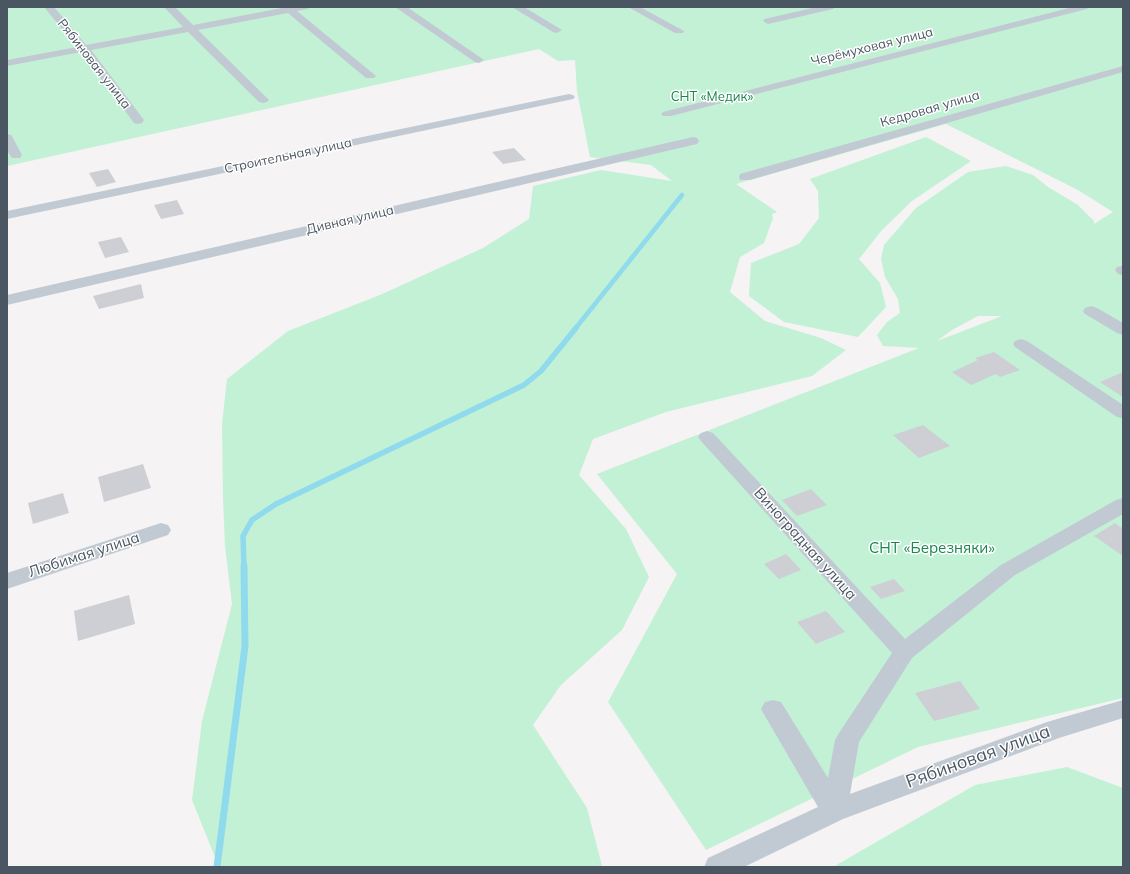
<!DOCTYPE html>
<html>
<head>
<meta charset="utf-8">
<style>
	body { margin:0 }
	#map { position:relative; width:1130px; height:874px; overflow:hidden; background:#f5f3f3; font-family:Mulish,sans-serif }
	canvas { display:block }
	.frame { position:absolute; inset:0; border:8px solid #4a5661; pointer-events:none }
</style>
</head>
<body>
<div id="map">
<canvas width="1130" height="874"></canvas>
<div class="frame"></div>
</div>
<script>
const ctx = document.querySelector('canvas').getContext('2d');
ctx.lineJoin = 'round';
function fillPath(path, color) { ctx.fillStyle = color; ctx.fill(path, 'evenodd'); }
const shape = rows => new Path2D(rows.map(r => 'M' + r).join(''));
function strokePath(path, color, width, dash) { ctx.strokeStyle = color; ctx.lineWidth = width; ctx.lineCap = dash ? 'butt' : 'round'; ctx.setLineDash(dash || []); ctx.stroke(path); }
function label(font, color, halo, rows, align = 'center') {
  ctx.font = font + ' Mulish,sans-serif'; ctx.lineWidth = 3; ctx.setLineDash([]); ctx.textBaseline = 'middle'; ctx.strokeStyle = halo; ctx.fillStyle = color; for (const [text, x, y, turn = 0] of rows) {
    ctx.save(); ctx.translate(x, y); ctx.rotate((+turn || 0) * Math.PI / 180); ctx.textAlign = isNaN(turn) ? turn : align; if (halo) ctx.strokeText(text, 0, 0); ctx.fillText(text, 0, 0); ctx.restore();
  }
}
const green = shape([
	[7,7,1123,7,1123,698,918,747,706,850,608,702,677,574,597,474,919,348,883,346,877,335,887,322,900,313,898,299,885,277,881,259,884,245,916,208,968,172,1006,166,1033,175,1048,187,1078,205,1094,221,1094,224,1113,212,1078,190,946,124,736,184,777,212,772,214,773,218,764,243,740,257,730,292,765,321,821,338,846,350,812,376,666,412,593,439,579,475,626,529,649,577,622,630,561,685,533,725,587,808,602,866,600,867,219,867,192,800,202,721,232,604,225,546,223,498,222,424,227,379,288,331,380,295,483,248,529,219,533,186,601,170,672,181,651,165,590,157,577,91,575,60,558,61,539,49,7,166],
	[978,316,1002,316,937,341,952,330],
	[926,137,971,161,912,201,882,230,859,259,880,283,886,307,858,337,784,322,749,296,751,263,799,244,819,218,818,191,810,179],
	[1067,767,1123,788,1123,867,833,867,975,785]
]);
const streamFar2 = shape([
	[575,329,682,195]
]);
const streamFar1 = shape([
	[244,567,243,536,252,520,276,504,524,385,541,371,576,328]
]);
const stream = shape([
	[217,867,245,646,244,566]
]);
const building = shape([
	[514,148,526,160,503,164,492,152],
	[108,169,116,182,97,187,89,173],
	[177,200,184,214,161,219,154,205],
	[121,237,129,252,105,258,98,242],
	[141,284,144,298,99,309,93,296],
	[994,352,1020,370,1000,377,996,374,971,385,952,372,978,360,975,358],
	[1123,372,1123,397,1100,382],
	[923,425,950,446,919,458,893,435],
	[143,464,151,488,104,502,98,477],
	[811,489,827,505,797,516,782,500],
	[63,493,69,513,33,524,28,503],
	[1115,523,1123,529,1123,556,1094,536],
	[786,554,801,570,779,579,764,564],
	[894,579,905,591,881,599,870,587],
	[129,595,135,624,78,641,74,611],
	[826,611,845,632,816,644,797,622],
	[960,681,980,709,934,721,915,693]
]);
const minor = shape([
	[44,7,54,7,86,45,183,27,164,7,175,7,193,25,282,8,281,7,310,7,308,9,297,11,376,76,374,78,366,78,288,13,198,30,267,98,269,100,267,102,263,103,259,102,188,32,91,50,144,120,142,123,138,124,134,123,81,52,7,66,7,60,77,47,44,7],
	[395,7,407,7,484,60,479,63,475,62,395,7],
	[512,7,524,7,562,30,557,33,553,32,512,7],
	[628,7,640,7,684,31,683,33,675,33,628,7],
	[817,7,835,7,833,9,768,24,763,21,764,19,817,7],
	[1073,7,1089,7,1087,9,671,116,663,116,661,114,663,112,1073,7],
	[1123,66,1123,72,750,180,740,180,739,177,740,174,1123,66],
	[569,94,573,95,575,97,573,99,7,219,7,211,569,94],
	[7,134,11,135,13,138,22,155,20,158,12,158,10,155,7,150,7,134],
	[693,137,697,138,699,141,697,144,7,305,7,295,693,137],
	[1122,266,1123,266,1123,275,1118,274,1115,270,1117,267,1122,266],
	[1091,306,1097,308,1123,323,1123,335,1117,333,1085,314,1083,311,1085,308,1091,306],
	[1021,339,1027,341,1123,405,1123,418,1117,417,1015,347,1013,344,1015,341,1021,339],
	[707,431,713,433,905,639,1001,565,1116,500,1123,498,1123,514,1015,575,912,658,859,742,850,794,1047,722,1123,700,1123,718,1059,738,843,819,744,867,704,867,708,858,818,807,765,716,761,709,765,702,773,700,781,702,828,778,835,740,839,733,892,653,701,441,698,437,701,433,707,431],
	[161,523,168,525,171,530,168,535,7,589,7,573,161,523]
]);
const farStreetnames = [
	["Черёмуховая улица",872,47,-14],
	["Рябиновая улица",94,64,52],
	["Кедровая улица",930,109,-16],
	["Строительная улица",288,156,-12],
	["Дивная улица",350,220,-13]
];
const farParknames = [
	["СНТ «Медик»",712,97]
];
const streetNames = [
	["Виноградная улица",805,544,48],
	["Любимая улица",84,555,-18]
];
const parkNames = [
	["СНТ «Березняки»",932,548]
];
const nearStreetnames = [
	["Рябиновая улица",978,757,-20]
];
fillPath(green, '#c3f1d5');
strokePath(streamFar2, '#90daee', 4.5);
strokePath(streamFar1, '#90daee', 5.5);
strokePath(stream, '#90daee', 7);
fillPath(building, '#cdcfd5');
fillPath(minor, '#c1cad2');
label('13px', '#4a5661', '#fff', farStreetnames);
label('13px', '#17864f', '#fff', farParknames);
label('15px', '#4a5661', '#fff', streetNames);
label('15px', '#17864f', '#fff', parkNames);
label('18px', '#4a5661', '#fff', nearStreetnames);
</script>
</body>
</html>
